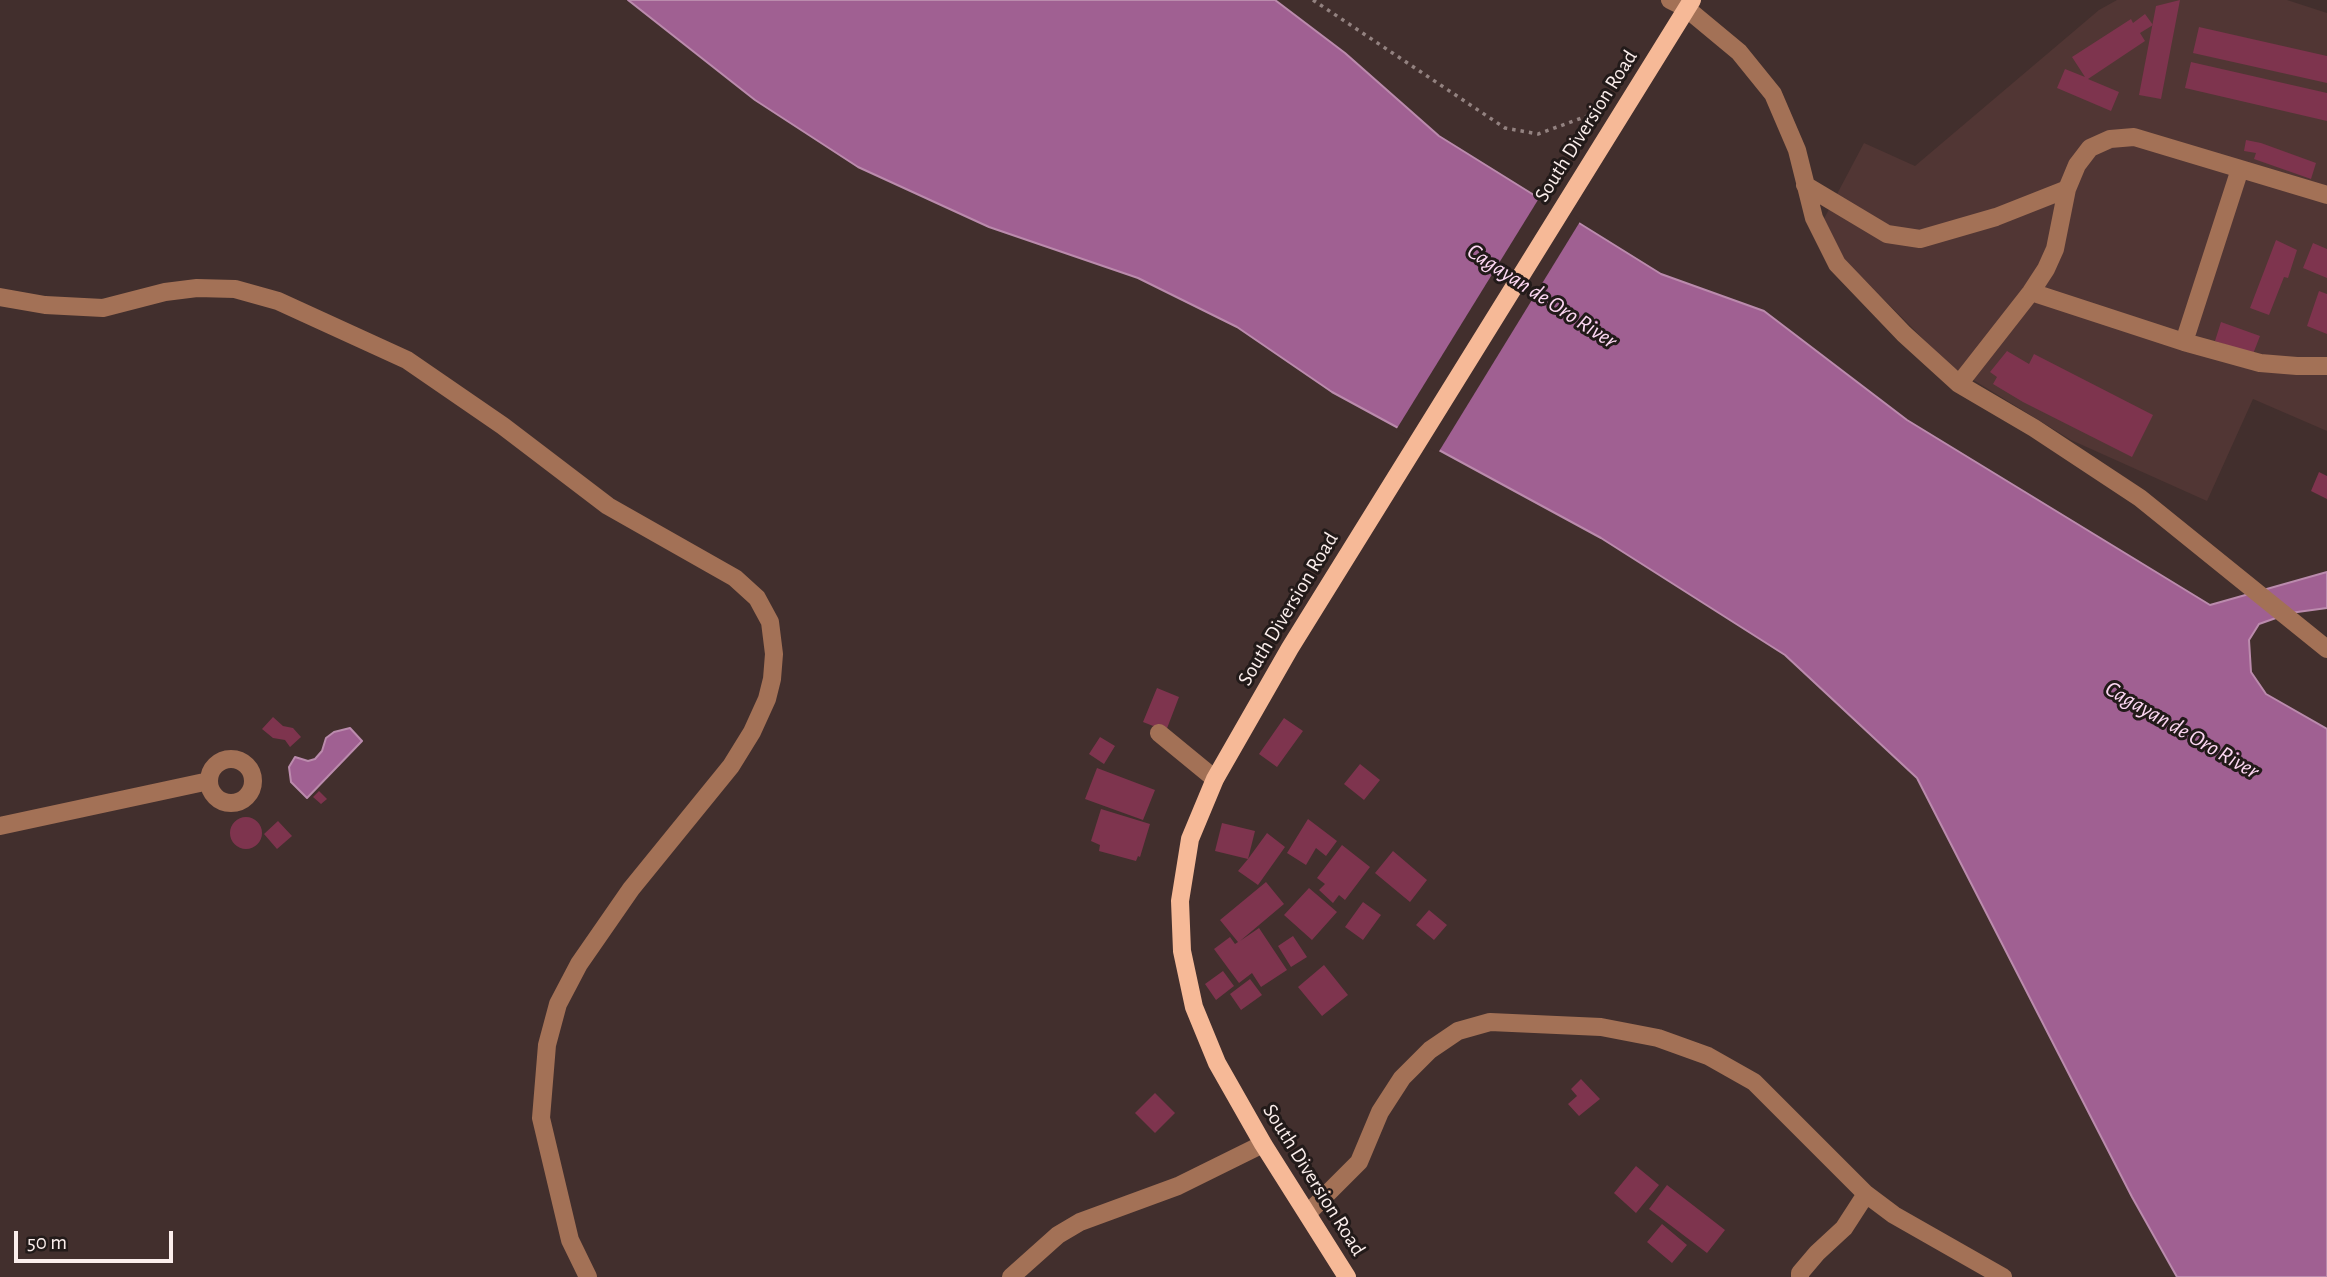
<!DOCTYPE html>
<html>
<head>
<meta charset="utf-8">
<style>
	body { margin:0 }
	#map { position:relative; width:2327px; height:1277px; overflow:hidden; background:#422f2d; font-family:"Alegreya Sans",sans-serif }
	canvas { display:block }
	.scale { position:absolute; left:14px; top:1231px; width:159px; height:32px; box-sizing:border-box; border:4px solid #fbeeec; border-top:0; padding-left:9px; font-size:21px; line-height:24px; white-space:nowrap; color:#fbeeec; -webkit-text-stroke:5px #221a19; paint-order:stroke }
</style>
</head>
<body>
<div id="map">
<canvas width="2327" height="1277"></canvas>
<div class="scale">50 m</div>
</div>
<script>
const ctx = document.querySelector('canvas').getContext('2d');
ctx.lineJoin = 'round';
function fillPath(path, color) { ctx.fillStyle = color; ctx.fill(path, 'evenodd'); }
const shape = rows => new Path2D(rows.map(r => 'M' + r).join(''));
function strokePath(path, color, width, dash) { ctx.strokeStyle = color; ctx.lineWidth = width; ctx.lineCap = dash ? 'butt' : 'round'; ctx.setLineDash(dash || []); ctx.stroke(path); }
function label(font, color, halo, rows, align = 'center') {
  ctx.font = font + ' "Alegreya Sans",sans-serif'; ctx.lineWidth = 6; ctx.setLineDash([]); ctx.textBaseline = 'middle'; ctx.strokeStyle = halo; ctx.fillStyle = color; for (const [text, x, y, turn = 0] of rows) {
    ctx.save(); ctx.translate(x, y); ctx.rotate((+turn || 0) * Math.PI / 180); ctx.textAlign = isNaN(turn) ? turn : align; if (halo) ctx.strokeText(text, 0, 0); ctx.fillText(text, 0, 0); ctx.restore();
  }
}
const built = shape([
	[2117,0,2287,0,2327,13,2327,431,2253,399,2207,501,2071,440,1949,365,1817,232,1864,143,1915,166,2099,10]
]);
const water = shape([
	[628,0,1275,0,1345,53,1439,136,1661,274,1764,311,1907,420,2210,605,2327,572,2327,608,2290,613,2259,624,2249,640,2251,672,2266,694,2327,729,2327,1277,2177,1277,2132,1197,1917,778,1785,655,1601,538,1332,392,1237,327,1138,278,989,227,858,167,755,100,628,0],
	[350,728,362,741,307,798,291,782,289,767,295,757,308,761,315,759,322,751,326,738,334,732,350,728]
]);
const pier = shape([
	[1541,195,1581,220,1438,453,1396,430]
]);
const building = shape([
	[2180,0,2161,99,2139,95,2156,6],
	[2145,14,2153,25,2140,33,2145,41,2088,79,2119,92,2111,111,2057,88,2065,69,2085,77,2072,57,2131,19,2133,23],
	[2199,27,2327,56,2327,83,2193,53],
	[2191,62,2327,93,2327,121,2185,88],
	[2246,140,2261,143,2316,163,2311,179,2254,159,2256,153,2244,151],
	[2276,240,2297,250,2288,278,2284,277,2269,315,2250,308],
	[2313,243,2327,249,2327,278,2303,268],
	[2319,291,2327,294,2327,334,2307,326],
	[2221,322,2260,336,2253,354,2215,341],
	[2007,351,2029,364,2034,354,2153,415,2132,457,2023,402,1993,384,1997,377,1990,372],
	[2319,472,2327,476,2327,499,2311,491],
	[1157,688,1179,697,1166,731,1143,722],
	[273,717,283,726,293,728,301,737,290,747,285,740,273,738,262,729],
	[1284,718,1303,731,1277,767,1259,754],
	[1100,737,1115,746,1104,764,1089,754],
	[1360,764,1380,780,1364,800,1344,784],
	[1097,768,1155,790,1143,820,1085,799],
	[319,791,327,799,321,804,313,797],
	[1101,809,1150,824,1140,857,1138,856,1136,861,1099,851,1100,845,1091,841],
	'230 833a16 16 0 1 1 32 0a16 16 0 1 1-32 0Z',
	[1308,819,1337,841,1326,856,1316,848,1306,865,1287,853],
	[278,821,292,836,277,849,264,834],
	[1222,823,1255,831,1248,859,1267,833,1285,847,1258,885,1238,871,1248,859,1215,851],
	[1342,845,1370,867,1345,900,1339,895,1333,903,1319,890,1325,884,1317,878],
	[1393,851,1427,880,1410,902,1375,873],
	[1266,882,1284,904,1240,941,1259,928,1287,970,1261,987,1252,973,1239,983,1214,949,1230,937,1235,944,1238,942,1220,920],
	[1309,888,1337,912,1312,940,1284,915],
	[1363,902,1381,915,1363,940,1345,927],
	[1429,910,1447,925,1434,940,1416,925],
	[1293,936,1307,957,1291,967,1278,946],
	[1324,965,1348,995,1322,1016,1298,987],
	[1223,971,1234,986,1216,1000,1205,984],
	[1250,979,1262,995,1241,1010,1230,994],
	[1581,1079,1600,1099,1579,1116,1568,1104,1577,1096,1571,1089],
	[1155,1093,1175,1113,1155,1133,1135,1113],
	[1636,1166,1659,1185,1636,1213,1614,1193],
	[1667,1185,1725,1230,1707,1253,1649,1209],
	[1662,1224,1687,1245,1672,1263,1647,1242]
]);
const path = shape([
	[1313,0,1505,128,1538,134,1601,111]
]);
const minor = shape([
	[1670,0,1686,8,1739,52,1773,94,1797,150,1814,218,1837,264,1904,334,1959,384,2034,428,2140,498,2327,649],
	[1805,185,1887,234,1920,239,1996,217,2067,189],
	[2031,292,2184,342,2260,363,2297,366,2327,366],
	[0,297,45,305,103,308,165,292,197,288,235,289,278,301,407,360,503,426,608,506,735,578,757,598,770,622,774,654,772,679,767,699,752,732,731,766,631,889,579,964,558,1004,547,1045,541,1118,570,1240,588,1277],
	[2184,342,2240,169],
	[1959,384,2031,292,2046,269,2055,249,2067,189,2077,165,2090,148,2110,139,2134,137,2327,195],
	[1159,733,1215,779],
	'209 781a22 22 0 1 1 44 0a22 22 0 1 1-44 0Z',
	[0,826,209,781],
	[1308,1213,1359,1162,1380,1112,1402,1078,1430,1050,1458,1031,1490,1022,1601,1027,1658,1038,1708,1056,1754,1082,1866,1194],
	[1011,1277,1058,1235,1080,1222,1178,1186,1263,1144],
	[1800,1277,1800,1273,1817,1253,1844,1228,1866,1194,1894,1215,2003,1277]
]);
const major = shape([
	[1347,1277,1263,1144,1217,1063,1194,1007,1182,951,1180,901,1190,839,1215,779,1290,648,1692,0]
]);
const streetNames = [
	["South Diversion Road",1586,126,-58],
	["South Diversion Road",1288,609,-59],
	["South Diversion Road",1314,1180,58]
];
const waterNames = [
	["Cagayan de Oro River",1542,296,33],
	["Cagayan de Oro River",2182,730,30]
];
fillPath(built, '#513634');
fillPath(water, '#a06092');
strokePath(water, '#bb8bad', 2);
fillPath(pier, '#422f2d');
fillPath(building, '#7e344e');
strokePath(path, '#938280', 3.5, [3.5, 5]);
strokePath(minor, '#a37156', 18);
strokePath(major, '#f6b997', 18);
label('21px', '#fbeeec', '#221a19', streetNames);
label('italic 23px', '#fcd7f2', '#221a19', waterNames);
</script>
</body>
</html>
